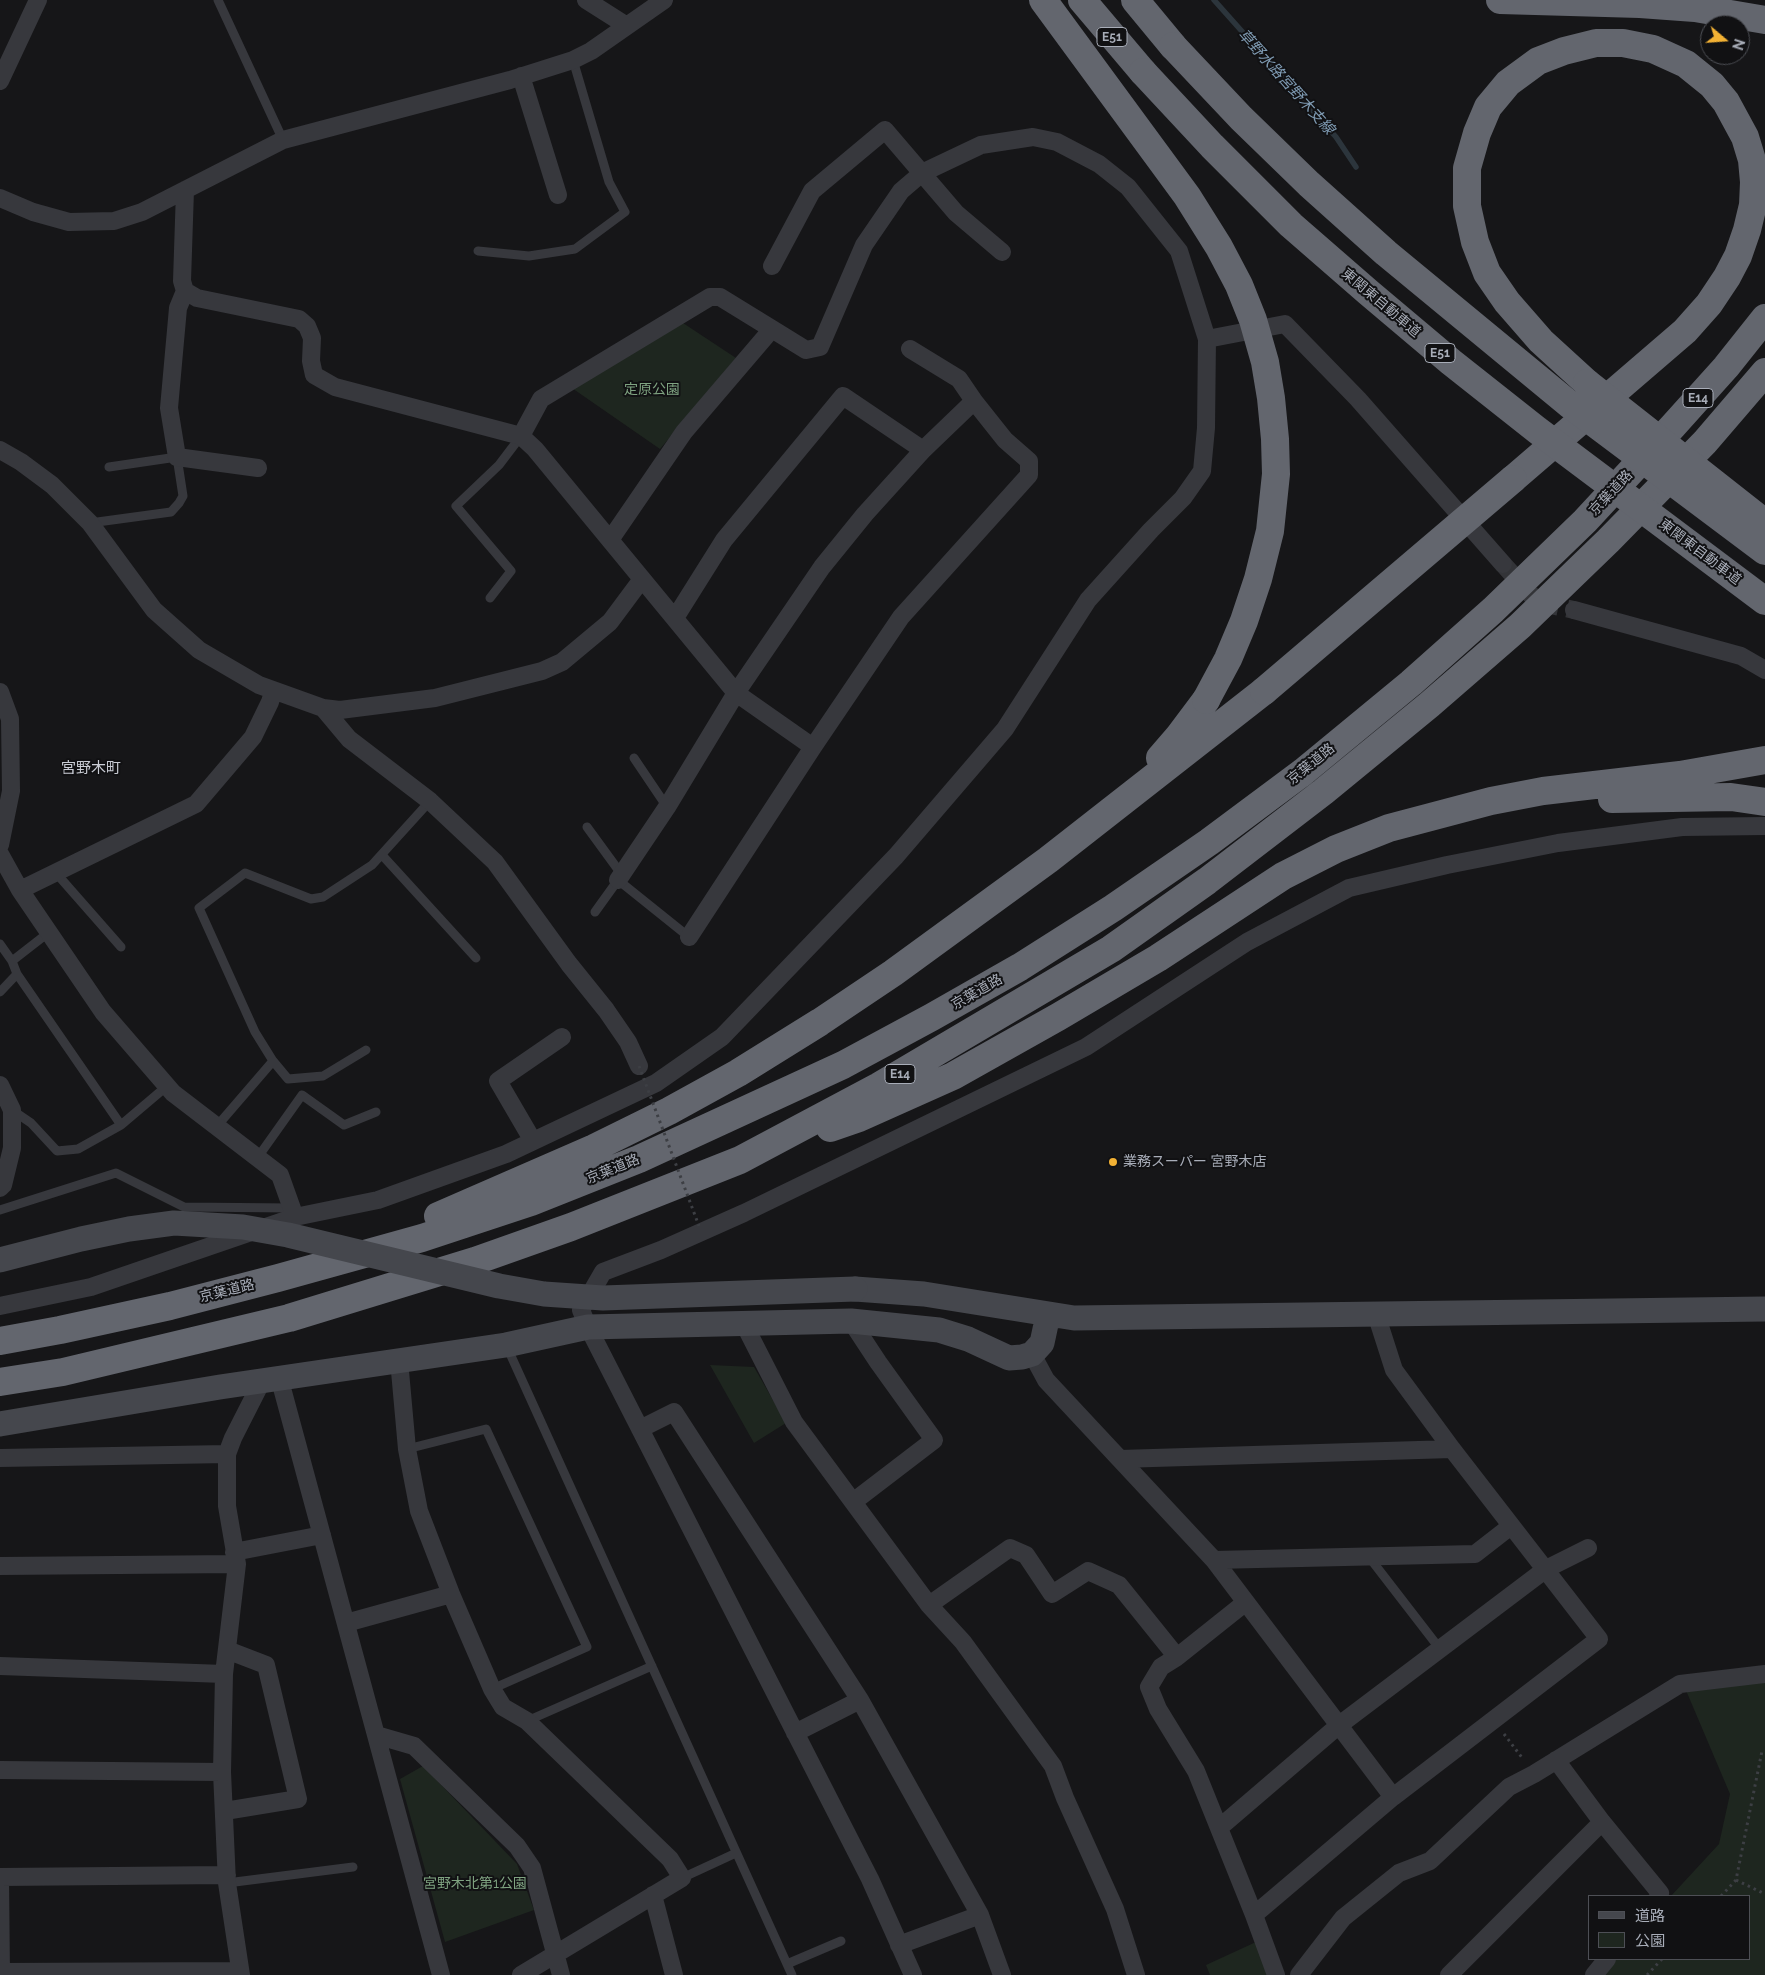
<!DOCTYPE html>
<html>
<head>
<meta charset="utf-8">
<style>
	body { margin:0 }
	#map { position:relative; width:1765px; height:1975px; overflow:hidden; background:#161618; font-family:Raleway,"Noto Sans JP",sans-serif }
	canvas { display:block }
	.legend { position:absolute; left:1588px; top:1895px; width:162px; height:65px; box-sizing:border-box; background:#111113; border:1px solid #4d4f55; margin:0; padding:6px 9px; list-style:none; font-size:15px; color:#a8adb8 }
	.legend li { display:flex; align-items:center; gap:10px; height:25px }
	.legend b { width:25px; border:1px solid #4d4f55 }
	.north { position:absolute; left:1700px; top:15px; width:50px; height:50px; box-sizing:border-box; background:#111113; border:1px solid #4d4f55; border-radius:50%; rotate:108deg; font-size:14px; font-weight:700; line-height:20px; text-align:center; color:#a8adb8 }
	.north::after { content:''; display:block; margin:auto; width:18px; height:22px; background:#f2b134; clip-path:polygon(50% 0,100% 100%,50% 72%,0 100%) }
</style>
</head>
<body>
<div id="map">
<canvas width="1765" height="1975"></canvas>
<ul class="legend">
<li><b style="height:6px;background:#45474d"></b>道路</li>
<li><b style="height:14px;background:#1e261f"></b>公園</li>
</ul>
<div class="north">N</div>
</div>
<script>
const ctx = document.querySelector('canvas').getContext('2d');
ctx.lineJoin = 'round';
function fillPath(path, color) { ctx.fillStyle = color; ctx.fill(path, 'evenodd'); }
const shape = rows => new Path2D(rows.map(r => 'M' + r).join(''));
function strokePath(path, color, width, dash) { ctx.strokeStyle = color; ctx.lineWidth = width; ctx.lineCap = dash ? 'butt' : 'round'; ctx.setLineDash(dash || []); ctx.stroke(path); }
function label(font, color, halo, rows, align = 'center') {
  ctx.font = font + ' Raleway,"Noto Sans JP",sans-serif'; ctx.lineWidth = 4; ctx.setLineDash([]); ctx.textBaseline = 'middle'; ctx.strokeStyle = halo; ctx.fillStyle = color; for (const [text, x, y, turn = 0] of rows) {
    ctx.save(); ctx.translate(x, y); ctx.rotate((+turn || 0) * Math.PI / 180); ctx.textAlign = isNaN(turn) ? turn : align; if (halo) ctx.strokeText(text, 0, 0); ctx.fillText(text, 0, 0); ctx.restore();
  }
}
const green = shape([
	[683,323,736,358,660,449,569,386],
	[710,1365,754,1367,786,1423,754,1443],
	[1765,1674,1765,1975,1599,1975,1614,1959,1749,1959,1749,1896,1671,1896,1719,1844,1730,1794,1685,1688],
	[423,1766,517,1864,534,1910,445,1942,400,1779],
	[1256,1942,1269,1975,1210,1975,1206,1965]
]);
const stream = shape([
	[1214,0,1336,137,1356,167]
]);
const streetTunnel = shape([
	[1503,564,1531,595,1546,604,1574,610]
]);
const path = shape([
	[1504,1734,1523,1759],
	[1736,1880,1765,1894],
	[1721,1896,1736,1880,1762,1751],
	[1647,1975,1662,1959]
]);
const lane = shape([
	[218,0,283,140],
	[478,251,529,256,575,249,625,212,609,182,573,60],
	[90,523,171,512,179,503,183,496,177,457,109,467],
	[490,598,511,571,456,506,499,465,521,436],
	[634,758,667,807],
	[587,827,622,875],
	[382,855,476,958],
	[56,873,121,947],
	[595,912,618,880,689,937],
	[48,933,12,961,17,974,121,1125],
	[0,944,12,961],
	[0,992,17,974],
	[366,1050,323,1076,288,1079,273,1061,255,1032,199,908,245,873,311,899,323,897,372,865,430,801],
	[12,1110,31,1123,57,1151,78,1149,121,1125,167,1086],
	[217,1126,273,1061],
	[258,1157,302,1095,344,1125,376,1112],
	[0,1210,116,1173,184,1207,292,1208],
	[507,1347,792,1975],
	[407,1449,486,1429,587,1647,492,1689],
	[1369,1557,1440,1649],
	[527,1721,652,1666],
	[682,1878,736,1853],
	[227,1883,353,1867],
	[787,1964,841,1941]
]);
const street = shape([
	[586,0,627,26],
	[521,76,558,195],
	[0,81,38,0],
	[185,190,182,281,185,291,197,298,299,319,307,326,312,338,311,361,314,375,335,387,521,436,535,449,736,693,813,747],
	[0,198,33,212,69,222,114,221,142,212,283,140,510,80,573,60,591,51,664,0],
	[772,266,812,191,885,130,956,213,1002,252],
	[185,291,178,308,169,408,177,457,258,468],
	[1207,339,1285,324,1358,399,1503,564],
	[910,349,959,379,974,401],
	[521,436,541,399,710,297,720,297,772,329],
	[0,450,21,462,52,485,90,523,154,610,199,650,259,685,323,708,349,739,430,801,495,862,569,964,606,1010,628,1042,639,1066],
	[1574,610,1741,656,1765,670],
	[675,618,724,540,843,396,923,450],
	[0,692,10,719,11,791,0,845],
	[323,708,340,710,435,698,542,671,562,662,610,622,642,579],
	[0,854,20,890,103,1012,173,1093,280,1175,295,1217],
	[618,880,667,807,736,693,822,567,865,514,923,450,974,401,1005,440,1029,461,1029,475,901,617,813,747,689,937],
	[20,890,196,804,253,737,270,702,273,692],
	[0,1085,12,1110,12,1148,3,1185,0,1188],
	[533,1141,498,1081,562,1037],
	[0,1306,91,1287,295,1217,378,1200,506,1154,656,1083,722,1037,896,856,1005,729,1088,600,1151,530,1183,498,1202,471,1206,428,1207,339,1179,251,1128,187,1099,164,1057,142,1033,137,981,145,922,173,901,191,864,245,820,347,806,350,772,329,684,432,610,540],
	[851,1321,878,1362,934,1440,853,1502],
	[743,1322,794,1422,929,1605,963,1642,1053,1766,1065,1798,1115,1909,1136,1975],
	[1032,1354,1046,1380,1214,1560,1393,1797],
	[399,1360,407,1449,419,1511,451,1594,492,1689,503,1707,527,1721,670,1859,682,1878,521,1975],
	[279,1377,441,1975],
	[640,1429,674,1412,860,1700],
	[0,1458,227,1454],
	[1120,1459,1452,1449],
	[234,1552,322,1535],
	[1214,1560,1475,1554,1511,1526],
	[0,1566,237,1564],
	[1246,1602,1177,1657,1161,1667,1149,1687,1158,1709,1196,1771,1254,1915,1276,1975],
	[929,1605,1010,1548,1026,1555,1052,1594,1088,1571,1119,1585,1177,1657],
	[346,1623,451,1594],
	[0,1666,224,1674],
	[795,1733,860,1700,980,1915],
	[376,1735,414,1746,517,1846,532,1868,561,1975],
	[1556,1760,1602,1822,1660,1893,1658,1896],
	[0,1770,222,1772],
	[225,1811,298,1799,266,1665,227,1650],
	[1219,1828,1338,1726,1546,1569,1588,1548],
	[0,1877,227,1875],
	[0,1877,1,1975],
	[653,1895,674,1975],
	[1254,1915,1393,1797,1599,1639,1452,1449,1394,1370,1376,1314],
	[899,1945,980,1915,1002,1975],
	[1,1972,240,1971],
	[241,1975,227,1883,222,1772,224,1674,237,1564,227,1506,227,1454,233,1438,262,1381],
	[913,1975,870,1879,588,1327,581,1310,603,1272,661,1250,744,1213,1086,1047,1247,942,1349,888,1447,865,1558,843,1682,827,1765,826],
	[1299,1975,1343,1918,1399,1873,1430,1861,1509,1787,1534,1774,1680,1684,1765,1674],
	[1449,1975,1602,1822],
	[1594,1975,1607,1959]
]);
const secondary = shape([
	[855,1289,924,1294,1074,1318,1765,1309],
	[0,1424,220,1387,506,1345,588,1327,851,1321,939,1330,968,1339,1009,1358,1022,1357,1032,1354,1042,1343,1048,1315]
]);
const highway = shape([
	[1082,0,1143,72],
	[1135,0,1173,46],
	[1500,0,1640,4,1695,8,1765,20],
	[1513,479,1685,331,1709,304,1727,277,1738,256,1747,230,1753,205,1754,182,1752,160,1745,137,1726,102,1712,85,1686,64,1653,49,1623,43,1596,43,1564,51,1538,61,1508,83,1488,107,1477,133,1467,168,1467,206,1475,242,1487,273,1507,302,1541,341,1587,383],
	[1160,758,1179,736,1206,700],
	[1612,799,1731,797,1765,802],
	[830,1128,859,1118,953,1076,1058,1017,1158,958,1283,876,1336,849,1389,828,1491,801,1543,791,1680,775,1765,760],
	[438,1216,594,1148,669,1111,738,1073,820,1022,893,973,1048,860,1264,691],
	[0,1341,60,1330,170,1306,278,1278,422,1238,531,1202,639,1159,843,1065,932,1017,1020,967,1113,908,1209,842,1303,772,1411,683,1493,610,1585,521,1673,426,1726,367,1765,318],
	[0,1382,63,1372,289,1318,475,1261,571,1227,740,1160,879,1086,1111,949,1207,881,1323,792,1429,705,1520,626,1608,541,1705,442,1765,372]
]);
const pathBridge = shape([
	[639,1066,699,1226]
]);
const secondaryBridge = shape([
	[0,1260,81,1239,129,1229,174,1223,243,1227,288,1235,499,1286,544,1294,603,1298,855,1289]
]);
const highwayBridge = shape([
	[1043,0,1187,196,1219,247,1239,285,1253,320,1265,362,1271,398,1275,439,1276,474,1270,531,1258,579,1244,621,1228,659,1206,700],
	[1173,46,1241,118,1309,184,1386,253,1569,404,1765,551],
	[1143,72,1212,146,1291,225,1368,292,1451,362,1537,430,1765,601],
	[1587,383,1765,523],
	[1264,691,1513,479]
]);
const markers = [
	[1113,1162,5,"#f2b134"]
];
const shields = [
	[1112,37,30],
	[1440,353,30],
	[1698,398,30],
	[900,1074,30]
];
const shieldNames = [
	["E51",1112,37],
	["E51",1440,353],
	["E14",1698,398],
	["E14",900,1074]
];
const streetNames = [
	["東関東自動車道",1381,303,40],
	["京葉道路",1611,493,-47],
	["東関東自動車道",1700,552,37],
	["京葉道路",1311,764,-39],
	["京葉道路",977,992,-30],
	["京葉道路",613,1169,-22],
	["京葉道路",227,1291,-14]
];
const parkNames = [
	["定原公園",652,390],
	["宮野木北第1公園",475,1884]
];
const poiNames = [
	["業務スーパー 宮野木店",1123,1162]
];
const waterNames = [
	["草野水路宮野木支線",1286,82,48]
];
const neighbourhoodNames = [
	["宮野木町",91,768]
];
fillPath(green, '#1e261f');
strokePath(stream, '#2c353c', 5.5);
strokePath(streetTunnel, '#333438', 18, [18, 9]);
strokePath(path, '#3d3f44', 3, [2.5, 4]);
strokePath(lane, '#37383d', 9);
strokePath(street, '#37383d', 18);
strokePath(secondary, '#45474d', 25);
strokePath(highway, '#63666e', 28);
strokePath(pathBridge, '#3d3f44', 3, [2.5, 4]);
strokePath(secondaryBridge, '#45474d', 25);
strokePath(highwayBridge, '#63666e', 28);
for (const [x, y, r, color] of markers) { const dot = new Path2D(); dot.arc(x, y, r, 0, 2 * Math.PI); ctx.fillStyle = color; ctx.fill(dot); strokePath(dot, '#111113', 2); }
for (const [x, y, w] of shields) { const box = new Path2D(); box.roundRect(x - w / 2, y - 9.5, w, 19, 4); ctx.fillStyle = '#111113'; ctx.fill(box); strokePath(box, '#a8adb8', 1); }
label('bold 12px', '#a8adb8', null, shieldNames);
label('14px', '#a8adb8', '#111113', streetNames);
label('14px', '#7fa381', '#111113', parkNames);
label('14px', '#a8adb8', '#111113', poiNames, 'left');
label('italic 15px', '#7f9bb3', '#111113', waterNames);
label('15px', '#c9ccd4', '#111113', neighbourhoodNames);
</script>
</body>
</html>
